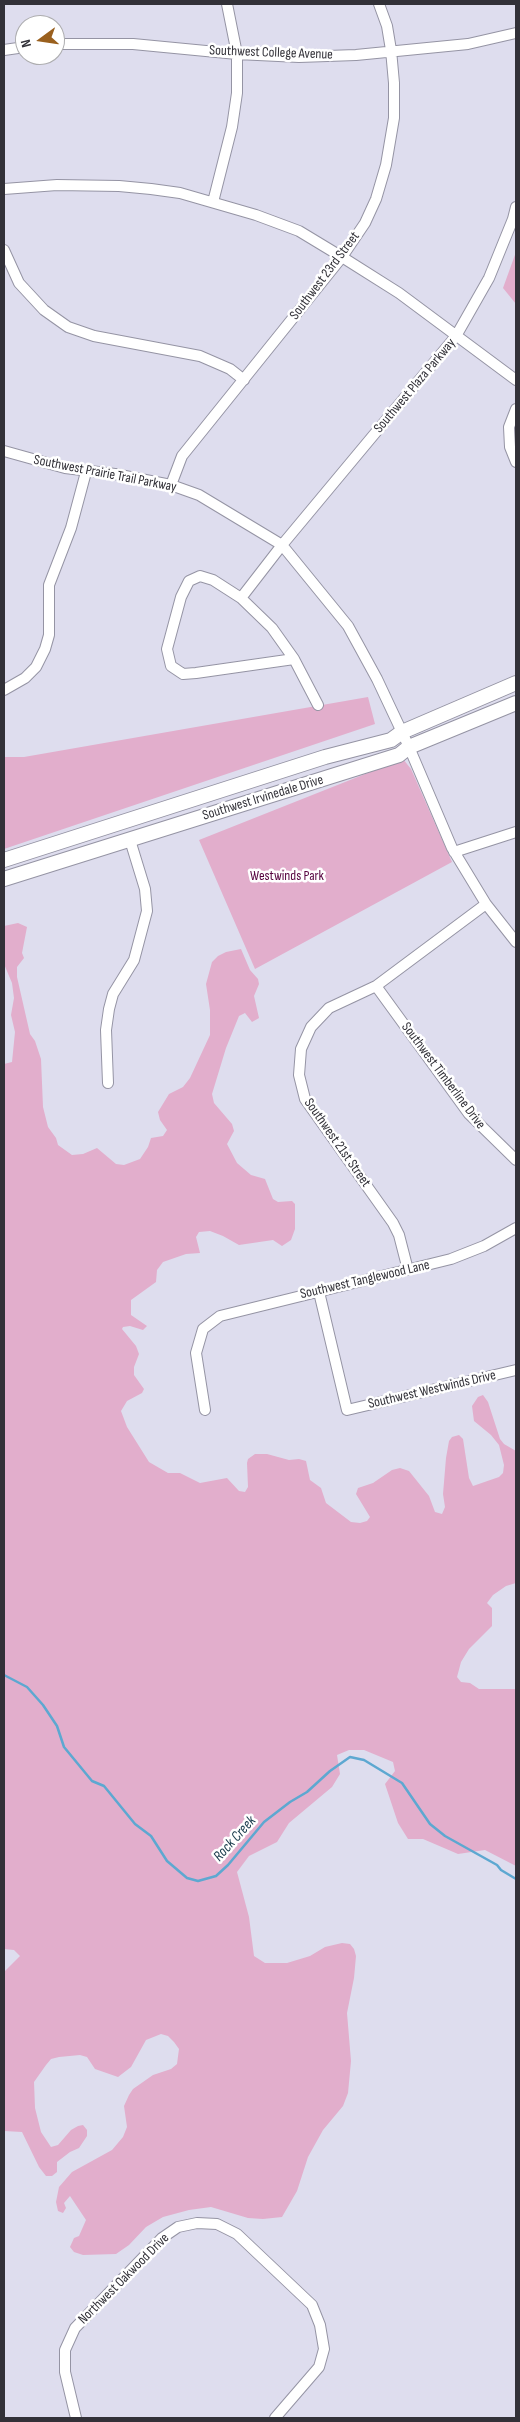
<!DOCTYPE html>
<html>
<head>
<meta charset="utf-8">
<style>
	body { margin:0 }
	#map { position:relative; width:520px; height:2422px; overflow:hidden; background:#deddee; font-family:"Sofia Sans Condensed",sans-serif }
	canvas { display:block }
	.frame { position:absolute; inset:0; border:5px solid #323138; pointer-events:none }
	.north { position:absolute; left:15px; top:15px; width:50px; height:50px; box-sizing:border-box; background:#fff; border:1px solid #adadaf; border-radius:50%; rotate:256deg; font-size:14px; font-weight:700; line-height:20px; text-align:center; color:#323138 }
	.north::after { content:''; display:block; margin:auto; width:18px; height:22px; background:#9a601e; clip-path:polygon(50% 0,100% 100%,50% 72%,0 100%) }
</style>
</head>
<body>
<div id="map">
<canvas width="520" height="2422"></canvas>
<div class="frame"></div>
<div class="north">N</div>
</div>
<script>
const ctx = document.querySelector('canvas').getContext('2d');
ctx.lineJoin = 'round';
function fillPath(path, color) { ctx.fillStyle = color; ctx.fill(path, 'evenodd'); }
const shape = rows => new Path2D(rows.map(r => 'M' + r).join(''));
function strokePath(path, color, width, dash) { ctx.strokeStyle = color; ctx.lineWidth = width; ctx.lineCap = dash ? 'butt' : 'round'; ctx.setLineDash(dash || []); ctx.stroke(path); }
function label(font, color, halo, rows, align = 'center') {
  ctx.font = font + ' "Sofia Sans Condensed",sans-serif'; ctx.lineWidth = 5; ctx.setLineDash([]); ctx.textBaseline = 'middle'; ctx.strokeStyle = halo; ctx.fillStyle = color; for (const [text, x, y, turn = 0] of rows) {
    ctx.save(); ctx.translate(x, y); ctx.rotate((+turn || 0) * Math.PI / 180); ctx.textAlign = isNaN(turn) ? turn : align; if (halo) ctx.strokeText(text, 0, 0); ctx.fillText(text, 0, 0); ctx.restore();
  }
}
const green = shape([
	[516,252,516,304,503,288],
	[368,697,375,724,4,849,4,757,24,757],
	[403,759,411,769,452,862,255,969,199,840],
	[18,923,27,927,22,953,24,958,17,967,17,977,30,1034,35,1041,41,1059,43,1107,48,1127,56,1138,58,1145,72,1155,83,1154,97,1148,116,1164,124,1165,140,1159,148,1147,151,1138,163,1136,167,1130,160,1120,158,1112,169,1094,183,1087,190,1078,210,1035,210,1010,206,984,212,962,218,956,226,952,241,949,250,970,258,979,259,984,254,996,259,1018,252,1022,245,1013,239,1016,226,1048,212,1094,214,1103,232,1124,234,1131,227,1144,237,1163,251,1175,265,1179,273,1199,278,1202,292,1201,295,1204,295,1229,291,1240,282,1246,273,1240,239,1245,223,1236,210,1231,199,1232,196,1237,200,1253,186,1254,163,1262,157,1270,156,1282,131,1300,131,1315,147,1326,143,1330,130,1326,123,1327,122,1329,136,1346,139,1354,134,1367,134,1375,144,1389,142,1393,127,1401,121,1411,127,1427,149,1462,168,1473,180,1473,200,1483,227,1478,239,1491,245,1492,248,1487,247,1463,248,1459,255,1454,267,1454,289,1460,299,1459,306,1461,310,1480,321,1488,326,1503,351,1522,360,1523,367,1521,370,1517,356,1494,358,1488,373,1483,392,1470,400,1468,409,1471,429,1496,435,1512,442,1514,445,1507,443,1494,446,1458,449,1441,452,1437,459,1435,463,1439,469,1478,473,1486,499,1477,503,1473,504,1465,499,1445,491,1435,474,1421,472,1406,478,1397,483,1395,488,1402,500,1439,504,1444,516,1451,516,1583,506,1586,493,1595,487,1603,492,1608,492,1626,469,1649,461,1662,457,1677,461,1682,470,1683,479,1689,516,1689,516,1866,485,1850,458,1854,423,1839,408,1839,398,1823,385,1784,395,1771,393,1762,364,1750,349,1750,337,1755,340,1774,332,1787,289,1823,277,1842,249,1856,237,1872,249,1917,254,1956,265,1963,287,1963,310,1956,325,1947,342,1943,350,1944,354,1949,356,1956,354,1978,347,2013,351,2061,348,2093,343,2106,323,2130,308,2157,297,2191,282,2217,263,2219,248,2218,211,2207,189,2210,163,2217,146,2227,129,2245,116,2254,83,2255,74,2252,70,2247,74,2238,79,2236,86,2220,70,2196,64,2203,66,2208,63,2213,58,2211,56,2202,59,2187,72,2172,112,2150,123,2137,127,2127,124,2106,129,2095,133,2089,153,2075,171,2069,177,2064,179,2049,174,2042,168,2036,161,2034,146,2040,131,2067,118,2077,95,2069,87,2057,80,2055,59,2057,51,2059,46,2065,34,2082,35,2108,41,2132,51,2147,58,2145,71,2130,78,2126,83,2125,87,2130,87,2136,79,2148,70,2152,57,2162,57,2172,52,2176,46,2176,39,2167,22,2132,4,2131,4,1972,20,1956,14,1950,4,1949,4,1064,12,1062,15,1032,11,1015,14,998,12,983,4,964,4,926]
]);
const stream = shape([
	[4,1675,27,1687,43,1705,57,1726,64,1747,92,1781,104,1786,135,1824,151,1836,167,1861,187,1878,198,1881,216,1876,228,1865,264,1822,290,1802,307,1792,330,1771,350,1757,364,1760,402,1783,430,1824,445,1836,497,1865,501,1870,516,1879]
]);
const minor = shape([
	[55,44,133,44,237,54,299,57,356,55,468,44,516,33],
	[4,50,25,47],
	[4,189,57,185,119,186,151,189,180,193,256,215,299,231,342,257,399,293,516,380],
	[213,202,232,127,237,93,237,54,227,4],
	[4,250,19,283,44,310,68,327,94,336,200,356,230,369,244,380],
	[516,409,509,427,510,447,516,462],
	[4,451,65,468,115,474,171,485,199,495,282,545,348,626,377,679,409,747,452,848,486,904,516,942],
	[171,485,182,456,342,257,365,223,376,199,386,165,394,118,394,83,391,50,387,26,379,4],
	[241,598,272,628,294,659,196,673,183,674,171,666,167,649,181,597,189,581,200,576,213,580,241,598,282,545,456,336,489,278,513,219,516,207],
	[294,659,318,705],
	[4,690,25,678,36,667,45,649,49,635,49,585,71,528,86,472],
	[454,852,516,832],
	[376,986,469,1114,516,1160],
	[108,1083,106,1030,109,1009,113,994,134,960,147,911,145,889,130,840],
	[408,1270,399,1235,393,1223,305,1099,299,1075,301,1049,311,1027,329,1008,376,986,486,904],
	[319,1292,347,1410,516,1370],
	[205,1410,196,1353,203,1329,220,1316,451,1259,484,1246,516,1228],
	[76,2418,65,2372,65,2350,75,2328,162,2238,178,2227,197,2223,217,2224,237,2234,312,2305,320,2325,324,2349,319,2367,275,2418]
]);
const secondary = shape([
	[4,860,325,757,391,740,402,732,516,683],
	[4,879,399,755,409,747,516,703]
]);
const streetNames = [
	["Southwest College Avenue",271,53,2],
	["Southwest 23rd Street",325,276,-53],
	["Southwest Plaza Parkway",415,386,-50],
	["Southwest Prairie Trail Parkway",105,474,11],
	["Southwest Irvinedale Drive",263,798,-17],
	["Southwest Timberline Drive",443,1076,53],
	["Southwest 21st Street",337,1143,55],
	["Southwest Tanglewood Lane",365,1280,-13],
	["Southwest Westwinds Drive",432,1390,-13],
	["Northwest Oakwood Drive",124,2279,-45]
];
const parkNames = [
	["Westwinds Park",287,876]
];
const waterNames = [
	["Rock Creek",235,1839,-48]
];
fillPath(green, '#e2aecc');
strokePath(stream, '#5da8d1', 2.5);
strokePath(minor, '#9594a4', 12);
strokePath(secondary, '#9594a4', 16);
strokePath(minor, '#fff', 10);
strokePath(secondary, '#fff', 14);
label('14px', '#323138', '#fff', streetNames);
label('14px', '#55033f', '#fff', parkNames);
label('italic 15px', '#183a4b', '#fff', waterNames);
</script>
</body>
</html>
